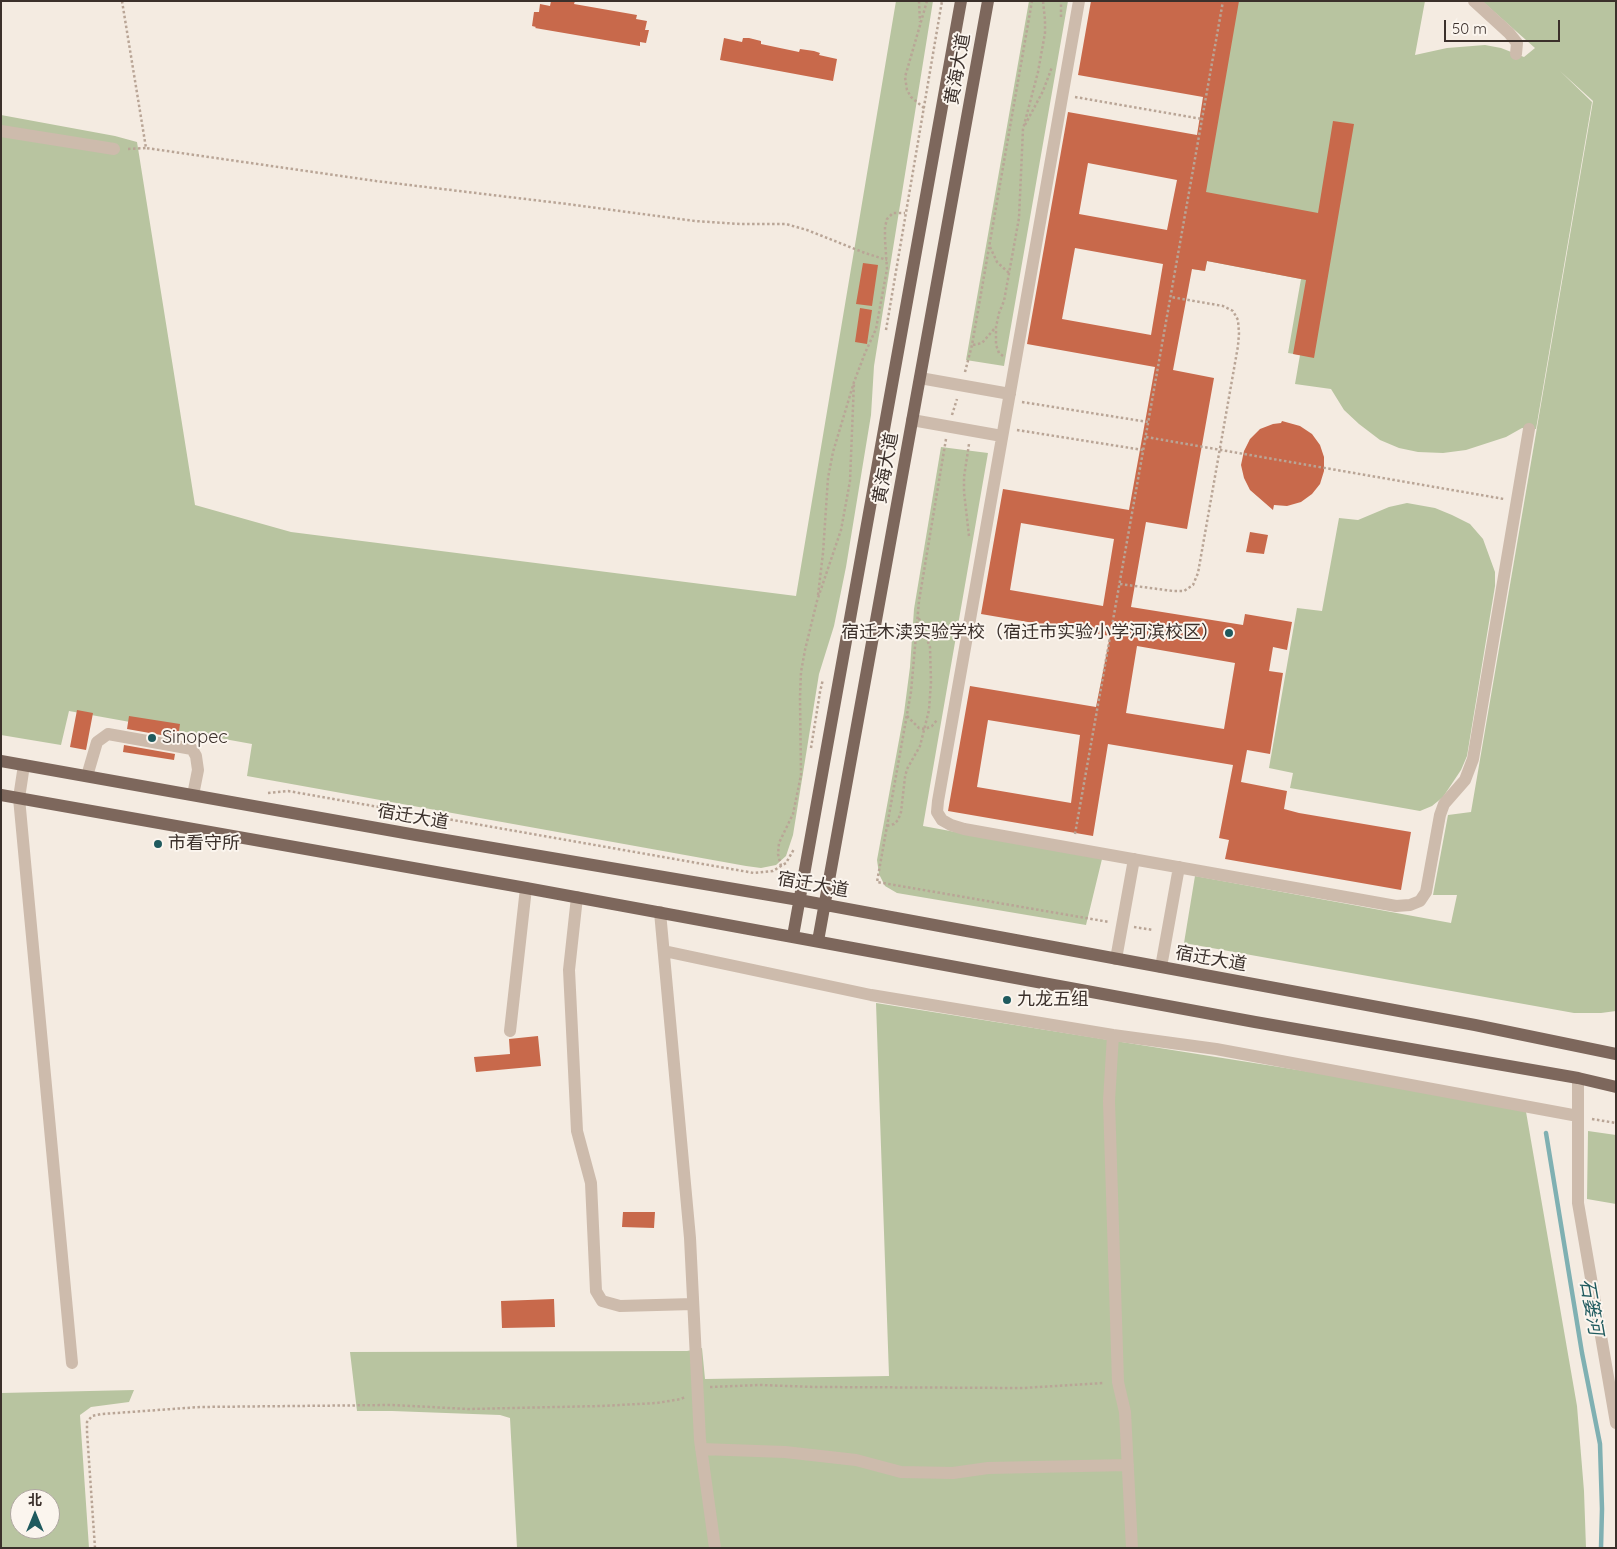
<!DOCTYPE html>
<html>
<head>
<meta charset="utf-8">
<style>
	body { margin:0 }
	#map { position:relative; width:1617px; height:1549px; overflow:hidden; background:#f4ebe1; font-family:Quicksand,"Noto Sans SC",sans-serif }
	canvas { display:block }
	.frame { position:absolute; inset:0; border:2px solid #3b302b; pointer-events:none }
	.north { position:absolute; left:10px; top:1489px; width:50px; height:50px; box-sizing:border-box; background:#fbf5ee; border:1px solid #aea6a0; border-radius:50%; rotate:0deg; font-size:14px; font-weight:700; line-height:20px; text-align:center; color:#3b302b }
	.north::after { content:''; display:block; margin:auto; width:18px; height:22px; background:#1f5a5e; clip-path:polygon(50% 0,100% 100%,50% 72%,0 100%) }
	.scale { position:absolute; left:1444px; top:20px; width:116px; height:22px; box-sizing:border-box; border:2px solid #3b302b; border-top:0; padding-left:6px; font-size:15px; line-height:18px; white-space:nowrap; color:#3b302b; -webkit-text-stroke:4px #fbf5ee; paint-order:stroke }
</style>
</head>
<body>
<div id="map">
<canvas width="1617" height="1549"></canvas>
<div class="frame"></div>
<div class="north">北</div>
<div class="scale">50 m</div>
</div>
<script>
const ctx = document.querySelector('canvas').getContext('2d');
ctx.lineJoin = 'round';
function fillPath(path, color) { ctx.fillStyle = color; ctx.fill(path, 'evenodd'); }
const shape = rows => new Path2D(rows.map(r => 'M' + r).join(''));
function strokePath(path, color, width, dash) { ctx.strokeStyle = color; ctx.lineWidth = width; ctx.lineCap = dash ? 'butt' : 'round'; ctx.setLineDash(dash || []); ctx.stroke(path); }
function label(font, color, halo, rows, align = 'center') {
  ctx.font = font + ' Quicksand,"Noto Sans SC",sans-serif'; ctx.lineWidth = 4; ctx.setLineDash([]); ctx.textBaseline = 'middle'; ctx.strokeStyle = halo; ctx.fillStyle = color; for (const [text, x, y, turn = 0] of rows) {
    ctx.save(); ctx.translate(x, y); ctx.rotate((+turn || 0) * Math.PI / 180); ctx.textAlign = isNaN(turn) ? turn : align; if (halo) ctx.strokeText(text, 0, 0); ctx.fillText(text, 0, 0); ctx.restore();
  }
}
const green = shape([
	[896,1,933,1,874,366,871,415,846,567,834,626,819,674,793,835,786,856,776,865,761,868,746,866,247,776,252,744,69,711,61,745,1,735,1,115,115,136,137,142,195,505,291,532,796,596],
	[1029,1,1068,1,1004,366,966,360],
	[1237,1,1425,1,1415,55,1447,48,1485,45,1501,48,1524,57,1535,48,1482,1,1616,1,1616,1011,1601,1013,1574,1013,1184,943,1195,876,1451,923,1457,895,1433,895,1448,815,1471,812,1593,101,1560,71,1592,102,1536,429,1522,428,1506,437,1466,450,1443,453,1418,452,1399,448,1380,440,1359,424,1344,410,1331,389,1295,384,1300,355,1288,353,1301,279,1207,261,1205,271,1192,269],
	[941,447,988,453,923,826,1102,859,1086,925,897,893,885,886,879,874,877,860,904,713,910,667,914,609],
	[1407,503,1435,508,1452,515,1470,524,1483,539,1495,572,1495,586,1467,756,1461,770,1443,797,1432,806,1420,811,1290,788,1293,773,1269,768,1297,608,1322,611,1339,518,1358,520,1389,507],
	[876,1003,1525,1106,1577,1406,1584,1491,1586,1548,517,1548,510,1418,500,1415,392,1411,357,1411,350,1352,687,1351,702,1348,705,1379,889,1376],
	[1588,1131,1616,1135,1616,1204,1587,1199],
	[134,1390,129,1402,91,1407,80,1415,89,1548,1,1548,1,1393],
	[20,1499,50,1499,50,1529,20,1529]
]);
const stream = shape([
	[1546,1133,1582,1353,1600,1444,1602,1509,1601,1548]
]);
const building = shape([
	[551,1,575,1,574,4,637,15,636,19,647,21,645,30,649,30,646,43,640,42,640,46,535,28,536,27,532,26,534,12,539,12,540,4,550,6],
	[1091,1,1239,1,1206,192,1318,213,1333,121,1354,124,1314,358,1293,354,1306,280,1207,261,1205,271,1192,269,1173,370,1214,378,1187,529,1146,522,1131,607,1243,625,1245,614,1292,622,1287,650,1273,647,1269,671,1283,673,1270,754,1247,750,1241,782,1287,791,1284,809,1299,813,1411,832,1401,890,1225,859,1229,840,1219,838,1233,765,1108,744,1093,836,948,811,970,686,1096,707,1110,636,981,614,1003,489,1129,510,1155,367,1027,344,1068,112,1197,135,1203,97,1078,75],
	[1088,163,1177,180,1167,230,1079,214],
	[1075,248,1163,264,1151,335,1062,319],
	[1021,523,1114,539,1103,606,1010,590],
	[1137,646,1235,663,1224,729,1126,713],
	[988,720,1080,735,1071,803,977,787],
	[724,38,742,42,743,38,749,38,761,41,761,44,799,52,800,49,814,51,820,53,819,55,837,59,833,81,720,60],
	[863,263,878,265,872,306,856,304],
	[860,308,872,310,867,344,855,342],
	[1282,421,1300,426,1312,434,1320,445,1324,457,1324,471,1320,484,1312,494,1301,502,1287,506,1274,505,1273,510,1250,490,1244,478,1241,465,1244,451,1250,439,1260,429,1273,424,1281,423],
	[1250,532,1268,535,1264,554,1246,552],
	[77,710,93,713,86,750,70,747],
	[129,716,180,724,178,738,127,729],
	[124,745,175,754,174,760,123,752],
	[538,1036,541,1066,476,1072,474,1057,510,1054,509,1039],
	[623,1212,655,1212,654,1228,622,1227],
	[554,1299,555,1327,502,1328,501,1301]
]);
const path = shape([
	[122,1,146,148,376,181,567,204,695,221,740,224,786,224,807,230,865,253,887,260],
	[919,1,920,22],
	[1061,17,1061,1],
	[1075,97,1202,119],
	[924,108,911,97,907,90,905,77,927,1],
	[1025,125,1043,91,1052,67],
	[128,149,146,148],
	[990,247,997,262,1010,274],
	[886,330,942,1],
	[973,345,982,343,995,328],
	[1003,356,999,353,996,345,996,327,999,313,1004,301,1019,218,1023,129,1038,72,1045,33,1045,20,1043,1],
	[965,372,972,345,1032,1],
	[1022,402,1148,422],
	[952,415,957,399],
	[1017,430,1143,450],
	[1146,437,1504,499],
	[946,439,919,601,911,692,877,882,1109,922],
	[969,536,964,492,964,477,969,444],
	[1120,584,1173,591,1184,591,1193,585,1198,573,1238,346,1239,333,1238,320,1233,311,1223,306,1171,297],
	[818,595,823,553,828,478,833,452,854,382,865,353,876,329,887,269,885,240,885,227,887,219,893,213,905,213],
	[907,716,919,728,925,729,932,726,937,720],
	[811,748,820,692,823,679],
	[268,793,288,791,754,873,773,871,781,866,786,863,794,849],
	[887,826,894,824,898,820,901,812,905,777,907,769,920,746,929,710,931,682,930,647,918,616],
	[1075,834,1223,1],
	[781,866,778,854,779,843,793,814,801,775,800,697,801,672,805,650,817,601,841,530,850,481,854,382],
	[1134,927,1153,930],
	[1592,1119,1616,1123],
	[710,1387,760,1385,815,1387,1023,1388,1104,1383],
	[95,1548,87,1432,87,1422,92,1416,102,1414,200,1407,391,1405,469,1409,601,1406,657,1403,681,1399,685,1397]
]);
const minor = shape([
	[1079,1,938,801,937,812,942,820,951,825,964,829,1396,906,1410,905,1420,901,1426,892,1440,815,1444,804,1465,780,1473,759,1529,429],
	[1474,1,1509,33,1517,43,1516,54],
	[1,131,114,149],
	[920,378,1010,394],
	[912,420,1002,436],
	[24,765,19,798,72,1363],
	[87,776,97,742,108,734,192,749,196,756,198,770,193,795],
	[577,897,569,970,577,1131,591,1183,596,1291,602,1301,620,1306,693,1304],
	[660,912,690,1238,700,1440,715,1548],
	[664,951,871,995,1113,1035,1216,1049,1578,1116],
	[1116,959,1134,859],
	[1161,967,1179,867],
	[510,1031,526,888],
	[1113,1035,1109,1101,1118,1382,1125,1412,1132,1548],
	[1578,1078,1578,1203,1616,1423],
	[701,1449,785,1452,856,1460,901,1472,953,1473,988,1468,1128,1465]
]);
const major = shape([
	[1,761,416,835,799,900,1475,1025,1616,1054],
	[1,795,526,888,1255,1022,1578,1078,1616,1087],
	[793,936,961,1],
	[818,941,988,1]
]);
const markers = [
	[1229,633,5,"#1f5a5e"],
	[152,738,5,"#1f5a5e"],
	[158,844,5,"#1f5a5e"],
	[1007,1000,5,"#1f5a5e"]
];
const streetNames = [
	["黄海大道",958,69,-80],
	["黄海大道",886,468,-80],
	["宿迁大道",413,817,10],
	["宿迁大道",813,885,10],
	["宿迁大道",1211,959,10]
];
const poiNames = [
	["宿迁木渎实验学校（宿迁市实验小学河滨校区）",1219,633,"right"],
	["Sinopec",162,738],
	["市看守所",168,844],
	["九龙五组",1017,1000]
];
const waterNames = [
	["石篓河",1591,1307,80]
];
fillPath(green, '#b8c4a0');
strokePath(stream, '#7fb0b2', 4.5);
fillPath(building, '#c8694b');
strokePath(path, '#b9a596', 2.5, [2.5, 2.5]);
strokePath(minor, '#cdbbac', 12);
strokePath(major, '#7d675c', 12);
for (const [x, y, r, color] of markers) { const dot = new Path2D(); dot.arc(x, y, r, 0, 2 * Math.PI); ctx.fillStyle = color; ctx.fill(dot); strokePath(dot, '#fbf5ee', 2); }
label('18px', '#3b302b', '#fbf5ee', streetNames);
label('18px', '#3b302b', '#fbf5ee', poiNames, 'left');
label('italic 19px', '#1f5a5e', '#fbf5ee', waterNames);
</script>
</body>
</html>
